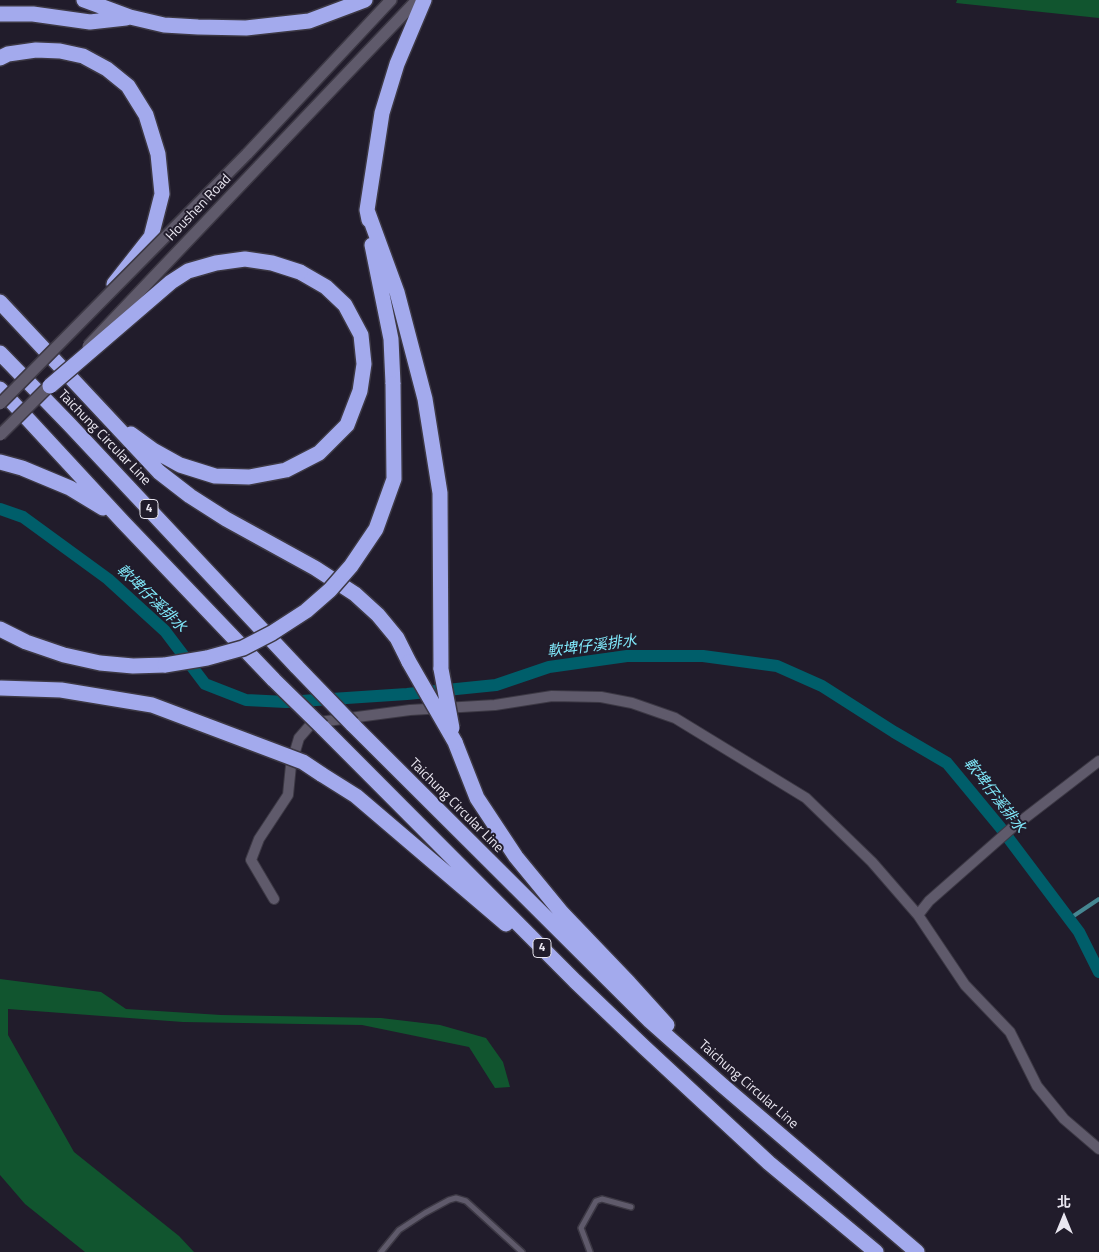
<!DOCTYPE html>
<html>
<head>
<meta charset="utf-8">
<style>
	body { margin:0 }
	#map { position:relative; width:1099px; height:1252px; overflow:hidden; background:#211c2b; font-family:"Titillium Web","Noto Sans TC",sans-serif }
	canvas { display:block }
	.north { position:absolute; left:1039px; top:1192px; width:50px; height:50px; -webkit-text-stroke:4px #211c2b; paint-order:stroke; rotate:0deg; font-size:14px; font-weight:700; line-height:20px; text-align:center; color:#e9e6f0 }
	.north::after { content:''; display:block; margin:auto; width:18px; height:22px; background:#e9e6f0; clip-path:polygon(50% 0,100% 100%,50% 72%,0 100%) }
</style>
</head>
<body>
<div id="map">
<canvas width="1099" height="1252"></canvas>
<div class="north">北</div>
</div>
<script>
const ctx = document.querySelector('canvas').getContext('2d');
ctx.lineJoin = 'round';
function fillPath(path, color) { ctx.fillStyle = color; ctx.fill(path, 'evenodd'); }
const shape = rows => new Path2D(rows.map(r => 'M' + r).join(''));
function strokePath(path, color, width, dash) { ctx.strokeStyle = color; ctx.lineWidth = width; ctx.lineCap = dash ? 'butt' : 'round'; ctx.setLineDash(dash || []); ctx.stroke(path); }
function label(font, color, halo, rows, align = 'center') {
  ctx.font = font + ' "Titillium Web","Noto Sans TC",sans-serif'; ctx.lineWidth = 4; ctx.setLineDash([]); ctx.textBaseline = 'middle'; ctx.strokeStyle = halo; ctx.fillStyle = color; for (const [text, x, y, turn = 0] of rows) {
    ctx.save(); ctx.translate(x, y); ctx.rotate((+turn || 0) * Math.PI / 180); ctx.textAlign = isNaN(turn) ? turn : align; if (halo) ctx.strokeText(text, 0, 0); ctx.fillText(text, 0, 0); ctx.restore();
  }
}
const green = shape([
	[957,0,1099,0,1099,18,956,3],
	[0,979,101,992,126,1009,221,1015,381,1018,440,1025,486,1038,503,1062,510,1087,495,1088,469,1047,362,1025,183,1022,8,1009,8,1035,74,1152,179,1236,194,1252,85,1252,25,1204,0,1175]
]);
const stream = shape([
	[1069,919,1099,899]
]);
const canal = shape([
	[0,509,23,517,108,579,165,631,205,684,246,700,286,702,407,694,496,685,549,667,627,656,703,656,777,666,822,686,894,732,947,763,1000,827,1079,932,1099,972]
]);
const service = shape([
	[381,1252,399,1230,425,1213,449,1200,456,1198,466,1201,522,1252],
	[590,1252,581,1228,596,1201,602,1199,631,1207]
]);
const minor = shape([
	[274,899,251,860,259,839,288,795,291,765,299,738,312,723,410,710,495,705,552,696,601,697,632,703,675,718,806,798,872,862,918,915,965,985,1010,1032,1037,1086,1064,1119,1099,1149],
	[918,915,929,901,1012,828,1099,761]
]);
const tertiary = shape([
	[247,154,391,0],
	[259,166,417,0]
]);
const motorway = shape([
	[84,0,130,17,164,25,198,27,246,28,309,21,365,0],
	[0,14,33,14,90,22,126,18],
	[0,58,8,54,36,50,60,51,83,56,107,69,128,86,146,115,158,154,162,194,151,237,114,284],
	[367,210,397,292,425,399,440,493,441,669],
	[369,220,367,210,382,113,397,64,424,0],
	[372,245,391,339,393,384],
	[0,302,159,472,190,496,226,519,315,568,355,594,378,615,397,638,409,662],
	[0,353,69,424,297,667],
	[0,389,123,522,274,680],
	[131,434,153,450,180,465,215,476,249,477,286,470,319,453,347,425,360,391,364,364,361,335,345,305,326,287,300,272],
	[0,462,22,468,70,488,103,508],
	[0,629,26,642,64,655,100,663,133,666,165,665],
	[352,724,650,1021,722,1085,917,1252],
	[322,727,575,981,644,1047,769,1163,876,1252],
	[455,742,477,798,516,857,562,913,629,983,667,1025],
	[321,774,356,796,506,924]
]);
const tertiaryBridge = shape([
	[88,346,259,166],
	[0,404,247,154],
	[0,435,54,381]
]);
const motorwayBridge = shape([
	[50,386,171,282,188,271,216,263,245,259,272,263,300,272],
	[409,662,455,742],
	[165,665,207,658,243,648,272,633,306,611,330,590,351,566,376,529,394,479,393,384],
	[297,667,352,724],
	[441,669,452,728],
	[274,680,322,727],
	[0,688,61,690,152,705,303,762,321,774]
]);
const shields = [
	[149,509,18],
	[542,948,18]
];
const shieldNames = [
	["4",149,509],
	["4",542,948]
];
const streetNames = [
	["Houshen Road",199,208,-46],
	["Taichung Circular Line",104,438,46],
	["Taichung Circular Line",456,806,45],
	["Taichung Circular Line",748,1085,41]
];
const waterNames = [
	["軟埤仔溪排水",151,599,44],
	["軟埤仔溪排水",592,647,-7],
	["軟埤仔溪排水",994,796,52]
];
fillPath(green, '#11552f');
strokePath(stream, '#468792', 4);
strokePath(canal, '#005e6a', 12);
strokePath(service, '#3c3844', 8);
strokePath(minor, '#3c3844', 12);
strokePath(tertiary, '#3c3844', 14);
strokePath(motorway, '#3c3844', 18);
strokePath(service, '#5f5a6b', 5);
strokePath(minor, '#5f5a6b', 10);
strokePath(tertiary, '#5f5a6b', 11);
strokePath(motorway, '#a3aaed', 15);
strokePath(tertiaryBridge, '#3c3844', 14, []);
strokePath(motorwayBridge, '#3c3844', 18, []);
strokePath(tertiaryBridge, '#5f5a6b', 11);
strokePath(motorwayBridge, '#a3aaed', 15);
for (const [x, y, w] of shields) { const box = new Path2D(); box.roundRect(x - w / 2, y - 9.5, w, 19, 4); ctx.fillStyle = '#211c2b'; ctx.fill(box); strokePath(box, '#e9e6f0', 1); }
label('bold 12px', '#e9e6f0', null, shieldNames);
label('14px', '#e9e6f0', '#211c2b', streetNames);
label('italic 15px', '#80e9fb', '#211c2b', waterNames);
</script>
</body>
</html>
